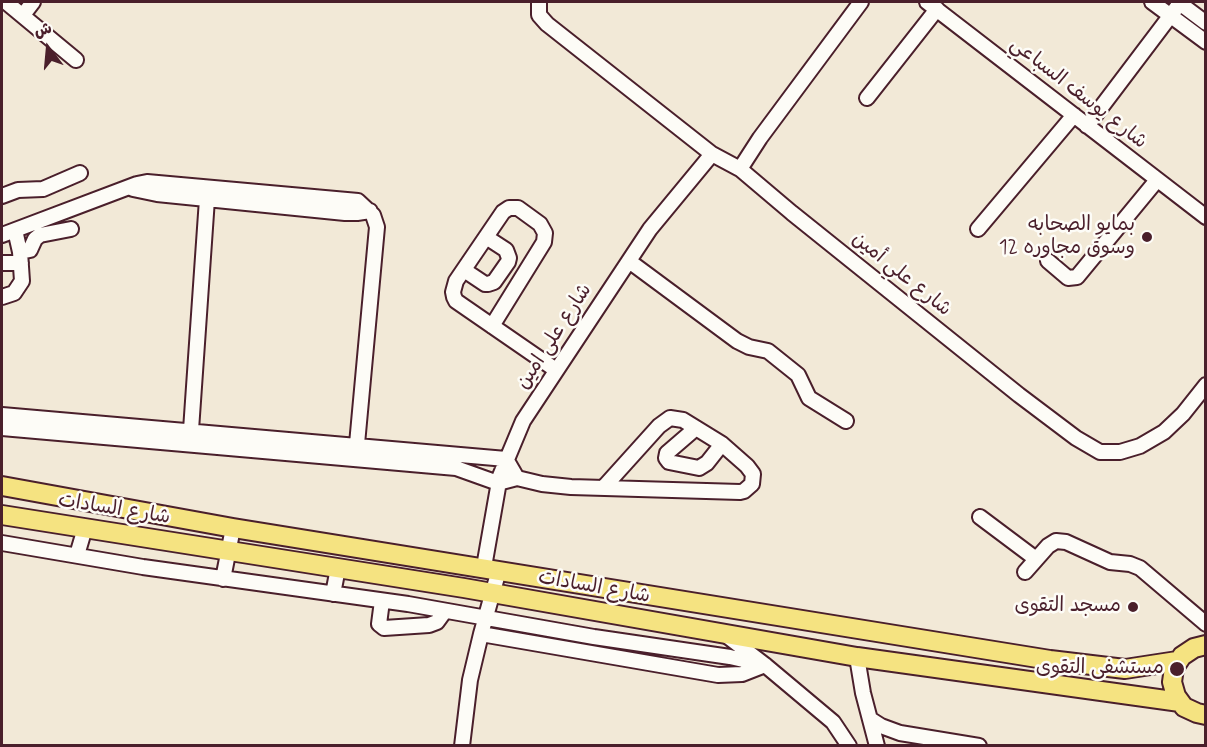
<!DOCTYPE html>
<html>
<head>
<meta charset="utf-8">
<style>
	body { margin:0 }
	#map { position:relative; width:1207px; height:747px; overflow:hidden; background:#f2e9d7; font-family:Mynerve,"Playpen Sans Arabic",sans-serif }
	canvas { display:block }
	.frame { position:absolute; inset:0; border:3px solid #4a1f2b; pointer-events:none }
	.north { position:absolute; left:18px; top:18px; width:60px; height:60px; -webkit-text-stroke:4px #fdfcf7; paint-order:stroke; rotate:344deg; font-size:16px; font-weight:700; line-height:24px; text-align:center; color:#4a1f2b }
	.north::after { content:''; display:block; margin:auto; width:21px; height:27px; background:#4a1f2b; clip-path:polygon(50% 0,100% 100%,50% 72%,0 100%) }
</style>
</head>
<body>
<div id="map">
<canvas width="1207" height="747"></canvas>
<div class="frame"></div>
<div class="north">ش</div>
</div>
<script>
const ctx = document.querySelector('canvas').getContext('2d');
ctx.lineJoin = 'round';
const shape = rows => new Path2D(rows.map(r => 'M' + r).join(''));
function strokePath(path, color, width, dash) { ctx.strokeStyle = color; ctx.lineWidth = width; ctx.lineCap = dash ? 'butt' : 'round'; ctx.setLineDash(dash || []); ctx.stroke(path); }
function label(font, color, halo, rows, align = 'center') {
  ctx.font = font + ' Mynerve,"Playpen Sans Arabic",sans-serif'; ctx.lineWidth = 5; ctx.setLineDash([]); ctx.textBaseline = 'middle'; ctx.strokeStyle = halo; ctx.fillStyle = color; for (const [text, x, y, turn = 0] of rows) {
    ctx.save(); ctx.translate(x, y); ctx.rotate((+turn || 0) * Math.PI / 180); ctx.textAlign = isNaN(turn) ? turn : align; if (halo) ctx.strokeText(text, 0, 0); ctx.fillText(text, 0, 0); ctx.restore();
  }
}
const minor = shape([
	[6,2,76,60],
	[539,2,539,15,547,24,712,154,740,169],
	[861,2,760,138,740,169,792,213,1019,395,1076,438,1100,452,1120,452,1140,446,1164,432,1183,414,1206,385],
	[927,2,1206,217],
	[1152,2,1206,42],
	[1178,2,1206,23],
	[23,15,33,2],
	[867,98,937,9],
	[1087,126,1180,3],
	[133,189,157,194,345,213,357,213,370,211],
	[2,196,18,190,43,189,80,173],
	[978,229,1074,115],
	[2,235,137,184,147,182,358,201,373,215,377,227,357,444],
	[20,252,30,250,35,239,40,235,71,229],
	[629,261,737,341,749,347,768,351,798,375,809,398,846,421],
	[1048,261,1068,278,1077,277,1157,180],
	[2,263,21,263],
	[464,270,485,284,488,284,494,282,508,262,509,258,506,250,486,237],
	[2,297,14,293,22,281,20,252,15,230],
	[492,326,544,242,545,233,540,224,518,208,509,208,503,212,456,281,453,292,454,297,456,301,556,370],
	[2,415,506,459,517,478],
	[2,428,456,468,498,483,517,478,542,484,571,487,740,492,744,491,752,484,753,474,747,466,722,444,683,420,670,418,659,426,604,487],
	[696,428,667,453,666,458,669,462,699,468,707,463,722,444],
	[191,430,207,199],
	[980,517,1036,559],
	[2,543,143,567,408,604,594,637,730,657,765,665],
	[77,555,85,528],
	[484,567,500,476,523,421,650,229,712,154],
	[1025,572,1048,546,1056,541,1066,542,1110,562,1130,564,1140,568,1206,624],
	[223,579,233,528],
	[333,594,338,568],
	[382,601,379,624,384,628,429,625,437,622,445,611],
	[481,634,718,675,742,674,765,665],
	[727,636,765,665,833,722,849,746],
	[857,657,863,693,877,746],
	[870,719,881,726,900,733,979,746],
	[462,746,470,680,481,634,499,570]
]);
const major = shape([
	[2,486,233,528,1050,660,1125,669,1177,661],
	[2,515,464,588,857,657,1180,702],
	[1206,645,1194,648,1182,656,1174,668,1172,682,1176,696,1184,707,1197,713,1206,715]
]);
const markers = [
	[1147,237,6,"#4a1f2b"],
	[1133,607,6,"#4a1f2b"],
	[1177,669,8,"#4a1f2b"]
];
const streetNames = [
	["شارع يوسف السباعي",1078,94,38],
	["شارع علي أمين",901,275,39],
	["شارع على امين",555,337,-57],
	["شارع السادات",114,510,9],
	["شارع السادات",594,588,10]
];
const poiNames = [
	["بمايو الصحابه",1135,226],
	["وسوق مجاوره 12",1135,249],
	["مسجد التقوى",1121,607],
	["مستشفى التقوى",1164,669]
];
strokePath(minor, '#4a1f2b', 18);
strokePath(major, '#4a1f2b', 22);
strokePath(minor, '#fdfcf7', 14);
strokePath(major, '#f5e381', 18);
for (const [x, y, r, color] of markers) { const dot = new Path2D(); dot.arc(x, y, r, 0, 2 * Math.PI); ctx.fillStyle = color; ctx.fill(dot); strokePath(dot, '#fdfcf7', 2); }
label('20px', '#4a1f2b', '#fdfcf7', streetNames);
label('20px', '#4a1f2b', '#fdfcf7', poiNames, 'right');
</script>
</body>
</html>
